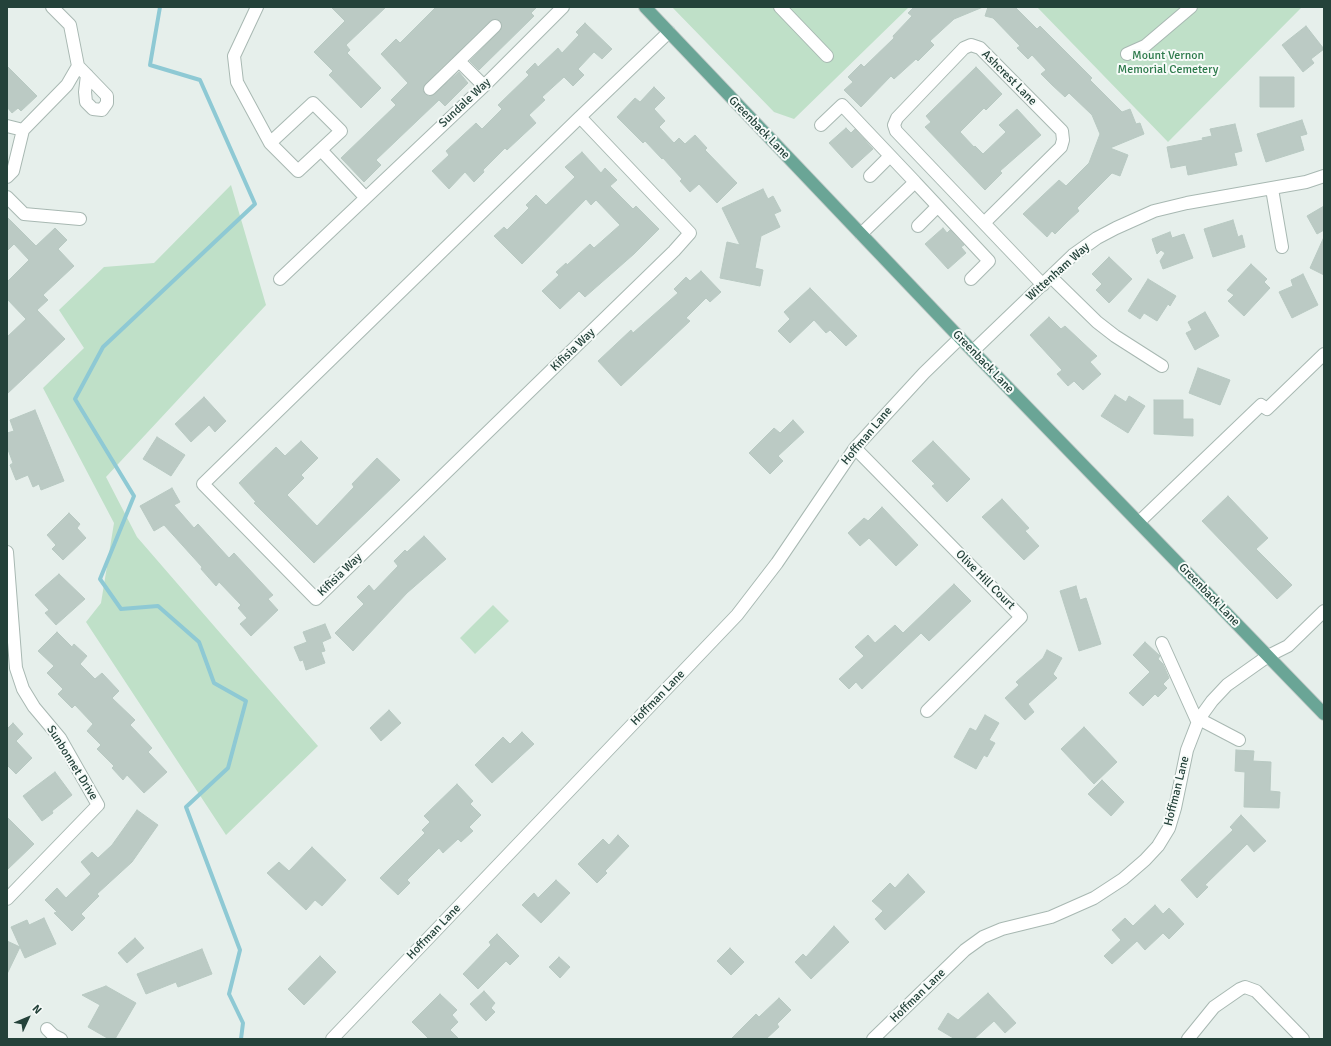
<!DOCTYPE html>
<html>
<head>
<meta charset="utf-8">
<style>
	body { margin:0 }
	#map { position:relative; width:1331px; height:1046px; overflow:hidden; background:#e6efeb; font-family:Signika,sans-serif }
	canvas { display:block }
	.frame { position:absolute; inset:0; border:8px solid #24423a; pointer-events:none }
	.north { position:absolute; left:8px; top:998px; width:40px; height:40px; -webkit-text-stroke:3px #f7fbf9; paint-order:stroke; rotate:46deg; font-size:11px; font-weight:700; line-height:16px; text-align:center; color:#24423a }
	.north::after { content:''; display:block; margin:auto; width:14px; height:18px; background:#24423a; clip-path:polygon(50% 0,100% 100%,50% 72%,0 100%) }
</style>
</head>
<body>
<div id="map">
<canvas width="1331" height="1046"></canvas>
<div class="frame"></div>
<div class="north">N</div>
</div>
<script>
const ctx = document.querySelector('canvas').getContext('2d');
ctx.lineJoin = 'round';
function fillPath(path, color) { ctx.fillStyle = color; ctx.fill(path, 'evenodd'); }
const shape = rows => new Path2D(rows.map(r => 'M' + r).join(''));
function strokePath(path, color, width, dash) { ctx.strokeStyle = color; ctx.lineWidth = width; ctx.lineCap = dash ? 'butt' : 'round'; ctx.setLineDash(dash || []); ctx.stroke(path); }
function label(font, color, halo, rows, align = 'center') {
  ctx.font = font + ' Signika,sans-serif'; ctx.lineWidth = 4; ctx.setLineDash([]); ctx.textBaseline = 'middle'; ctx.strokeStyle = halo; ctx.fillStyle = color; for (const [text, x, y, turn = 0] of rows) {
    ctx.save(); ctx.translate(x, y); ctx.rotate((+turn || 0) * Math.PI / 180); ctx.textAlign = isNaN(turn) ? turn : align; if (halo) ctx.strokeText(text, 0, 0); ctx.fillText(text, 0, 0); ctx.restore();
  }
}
const green = shape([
	[672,7,909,7,794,119,774,112],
	[1037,7,1302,7,1168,142],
	[231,185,266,305,106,477,137,537,318,746,226,835,86,622,101,603,114,523,43,388,84,348,59,310,104,267,154,263],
	[493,605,509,621,475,654,460,638]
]);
const stream = shape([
	[160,7,150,65,200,80,255,204,103,347,75,399,134,496,100,579,121,609,158,606,199,642,214,683,246,701,228,768,186,807,240,950,229,994,243,1023,241,1039]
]);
const building = shape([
	[331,7,386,7,346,45,350,50,347,53,381,88,361,108,329,75,333,71,314,52,345,21,331,7],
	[436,7,537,7,531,13,534,16,479,70,470,61,500,31,502,25,497,19,490,21,425,84,423,91,428,96,431,96,459,72,468,83,445,106,439,100,376,160,381,165,364,182,341,158,396,105,391,100,408,83,381,54,396,39,400,43,436,7],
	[914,7,983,7,954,19,930,41,934,45,918,61,916,59,894,79,891,76,861,107,844,90,853,82,848,77,861,64,864,67,894,38,893,36,912,16,908,13,914,7],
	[988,7,1015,7,1037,29,1040,26,1092,78,1090,80,1122,112,1130,109,1136,124,1140,123,1144,134,1110,148,1128,155,1120,176,1112,173,1077,208,1079,211,1068,221,1055,234,1052,231,1047,237,1023,214,1059,180,1066,186,1089,163,1100,134,1092,115,1069,93,1065,97,1052,85,1041,74,1046,70,1032,55,1028,59,1017,48,1020,46,993,18,985,16,988,7],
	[585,23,612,49,602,59,594,52,578,69,584,75,573,86,564,77,542,97,545,100,529,115,536,123,507,150,505,148,483,170,484,172,474,182,465,172,449,189,432,171,449,155,446,151,476,123,482,129,502,109,498,105,529,75,526,72,535,63,538,67,558,48,562,53,579,35,576,32,585,23],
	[1306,26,1324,49,1311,59,1314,63,1303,72,1282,45,1306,26],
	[7,66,37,96,21,111,18,108,12,113,7,107,7,66],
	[976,67,1002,94,986,110,984,108,960,132,974,147,975,146,983,154,1006,132,999,125,1017,109,1041,135,1000,171,1002,173,985,190,925,127,931,122,926,116,976,67],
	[1260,77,1294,77,1294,107,1260,107,1260,77],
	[654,87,665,98,654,109,665,121,659,127,674,143,679,138,685,144,695,135,707,148,705,150,737,183,717,203,699,184,690,192,680,181,682,179,663,158,662,159,645,141,643,143,617,117,635,98,640,102,654,87],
	[1302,120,1307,134,1300,136,1304,150,1266,162,1257,134,1302,120],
	[1235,124,1242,151,1234,153,1237,165,1188,175,1186,165,1171,168,1167,147,1203,140,1202,138,1212,136,1210,129,1235,124],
	[846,128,851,133,855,129,873,149,852,168,829,143,846,128],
	[582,152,601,173,605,168,617,180,610,186,633,209,636,206,659,229,634,254,585,297,579,291,560,309,542,291,559,275,556,272,566,263,567,265,590,244,594,248,620,225,596,200,591,205,586,199,522,264,494,236,504,227,507,230,529,208,526,205,536,195,546,205,575,177,565,167,582,152],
	[763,189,768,199,773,196,781,211,774,214,780,227,761,236,755,268,763,270,760,286,720,278,727,242,740,245,722,208,763,189],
	[1324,206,1324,230,1317,234,1307,216,1324,206],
	[7,217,36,246,55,228,67,240,58,249,74,266,43,295,48,300,37,310,65,339,7,394,7,337,26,319,7,299,7,282,29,260,14,244,7,251,7,217],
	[1233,220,1238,237,1242,235,1245,247,1213,257,1204,229,1233,220],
	[943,228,947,233,950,230,964,245,961,247,966,253,948,269,925,244,943,228],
	[1170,232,1172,238,1184,234,1193,258,1163,269,1160,261,1165,253,1161,250,1157,254,1152,239,1170,232],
	[1324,237,1324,275,1310,268,1324,237],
	[1109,257,1132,279,1109,303,1096,290,1102,284,1092,274,1109,257],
	[1251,264,1267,279,1264,282,1270,288,1244,316,1228,301,1234,295,1227,290,1251,264],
	[701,271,721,292,710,302,706,298,686,318,690,321,621,386,598,361,631,330,633,333,678,293,674,289,686,277,690,281,701,271],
	[1303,274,1318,305,1292,318,1279,292,1293,286,1291,280,1303,274],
	[1148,279,1176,296,1170,306,1168,304,1157,321,1144,313,1140,319,1128,311,1148,279],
	[810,288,857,336,846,346,830,330,826,333,814,320,790,343,778,331,790,319,784,312,810,288],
	[1205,312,1219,336,1195,350,1186,333,1192,330,1188,322,1205,312],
	[1049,317,1061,329,1065,326,1097,356,1090,362,1101,374,1083,390,1074,381,1068,386,1057,374,1062,370,1030,335,1049,317],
	[1198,368,1230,380,1220,405,1189,393,1198,368],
	[1115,395,1126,402,1129,396,1145,406,1128,433,1101,416,1115,395],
	[204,397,226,421,215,432,209,425,191,442,175,424,204,397],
	[1154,400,1183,400,1183,419,1193,419,1193,436,1154,434,1154,400],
	[35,410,64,481,41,490,39,484,33,487,28,475,16,480,10,465,13,463,7,447,7,433,14,431,10,420,35,410],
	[793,420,804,432,778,456,783,461,770,474,749,453,774,428,780,433,793,420],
	[157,437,185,455,171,476,143,459,157,437],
	[301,441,318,458,301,475,304,478,287,495,317,526,354,487,352,484,377,458,400,480,314,563,254,503,256,502,239,483,276,447,285,456,301,441],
	[933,441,970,479,947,502,932,486,935,484,912,461,933,441],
	[172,488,180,502,174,505,194,528,198,524,229,558,234,553,273,595,268,599,278,610,251,636,240,624,247,618,238,608,241,605,219,582,216,586,201,569,202,567,164,525,154,531,140,506,172,488],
	[1228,496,1268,538,1256,549,1292,585,1277,599,1202,521,1228,496],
	[1002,499,1029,528,1025,531,1039,546,1024,560,982,517,1002,499],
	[882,507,918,545,896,566,869,538,860,546,848,533,864,518,868,521,882,507],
	[69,513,80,524,77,528,86,538,63,560,52,549,56,545,47,535,69,513],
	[424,536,446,559,407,593,353,651,335,633,364,604,357,597,369,585,374,591,398,566,394,561,405,550,407,552,424,536],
	[59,574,85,599,56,625,45,613,49,610,35,595,59,574],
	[954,584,971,601,929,641,921,633,862,689,856,682,849,689,839,679,864,656,855,647,868,635,875,643,895,625,903,633,954,584],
	[1076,586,1080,600,1086,598,1101,644,1079,651,1060,591,1076,586],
	[325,624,331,638,322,642,325,651,321,652,325,663,306,670,303,660,300,661,294,647,307,642,303,632,325,624],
	[57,632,72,647,74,644,87,656,80,664,95,679,102,673,119,691,112,698,135,720,130,725,152,748,148,752,167,772,144,793,127,775,123,780,112,768,114,766,97,749,101,745,87,731,93,724,75,705,72,708,58,694,63,689,47,673,54,666,38,651,57,632],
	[1145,642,1160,656,1158,659,1163,664,1169,678,1163,684,1167,688,1158,697,1155,694,1143,706,1129,693,1150,672,1133,655,1145,642],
	[1047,650,1062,658,1053,674,1057,678,1028,704,1034,712,1025,720,1005,698,1019,685,1016,682,1043,658,1047,650],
	[389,710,401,723,381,741,370,728,389,710],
	[985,715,999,723,989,740,995,743,987,757,984,755,976,769,954,757,970,728,976,731,985,715],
	[13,723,23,734,16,741,32,758,16,774,7,765,7,729,13,723],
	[1084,727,1117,762,1094,784,1061,749,1084,727],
	[522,732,534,744,492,783,475,765,503,737,510,744,522,732],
	[1236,750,1254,751,1253,761,1271,762,1270,791,1280,792,1279,808,1244,807,1245,772,1235,771,1236,750],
	[55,772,72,795,52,811,53,813,42,821,23,796,55,772],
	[1102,780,1124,802,1111,816,1088,794,1102,780],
	[457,784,473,801,470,804,481,815,469,827,473,831,461,842,458,839,443,853,439,848,407,880,410,883,398,895,380,878,425,833,422,830,430,822,424,816,457,784],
	[137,810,158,825,132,862,97,894,99,896,81,914,85,918,72,931,54,913,57,912,45,900,57,888,66,898,91,874,81,862,92,852,98,858,112,845,137,810],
	[1241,815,1266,841,1254,852,1247,844,1205,885,1208,887,1197,898,1181,880,1233,830,1230,827,1241,815],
	[7,817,34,844,7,870,7,817],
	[618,835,629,846,605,871,607,873,597,883,578,864,603,839,609,845,618,835],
	[312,847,346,880,322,906,315,900,306,910,267,873,279,862,289,871,312,847],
	[908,874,925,892,885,930,875,919,883,911,872,901,890,883,895,888,908,874],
	[556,880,570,893,541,923,522,905,534,893,538,898,556,880],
	[1155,905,1163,914,1169,908,1184,924,1169,939,1163,933,1145,950,1137,941,1112,964,1104,956,1121,940,1112,930,1125,918,1133,926,1155,905],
	[44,918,56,944,25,958,11,927,27,920,29,925,44,918],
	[834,926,849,942,811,979,795,962,803,954,806,957,834,926],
	[497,934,519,956,510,965,506,961,478,989,463,974,491,945,489,942,497,934],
	[135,938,144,948,127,963,118,953,135,938],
	[7,941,20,947,7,974,7,941],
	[730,948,744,962,731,975,717,961,730,948],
	[202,949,212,974,178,987,176,982,146,994,137,974,202,949],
	[320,956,336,972,304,1005,288,989,320,956],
	[559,957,570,967,560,978,549,967,559,957],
	[106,986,136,1003,115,1039,109,1039,88,1027,100,1005,82,995,106,986],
	[484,991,495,1003,491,1008,495,1012,486,1021,470,1004,484,991],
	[988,993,1016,1023,1005,1033,994,1021,974,1039,955,1039,938,1029,948,1013,958,1020,988,993],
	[440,994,457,1010,452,1015,458,1022,450,1030,459,1039,429,1039,412,1022,440,994],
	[779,998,791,1010,777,1024,779,1027,766,1039,731,1039,756,1014,759,1017,779,998]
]);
const minor = shape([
	[257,7,234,56,237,82,270,143,298,171,341,131,313,103,270,143],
	[780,7,827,56],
	[1127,54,1145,46,1191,7],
	[78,66,107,96,107,103,102,110,93,109,86,102,85,92,87,75],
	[484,86,459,61,495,26],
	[430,89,459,61],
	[580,117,690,233,674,251,316,599,203,484,580,117],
	[580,117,669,32],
	[821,125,842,105,915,182,861,234],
	[7,126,23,130],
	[321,150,365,197],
	[870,176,889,157],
	[7,177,13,171,23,130,67,85,78,66,70,25,52,7],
	[915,182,989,261,971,279],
	[1272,189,1282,247],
	[7,197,24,214,80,219],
	[984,223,1061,147,1063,140,1062,131,980,48,971,45,964,48,897,118,894,125,896,131,1043,285],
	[918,226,937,207],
	[1051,277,1097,322,1115,336,1162,366],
	[280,279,484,86,563,7],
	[973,351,1073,255,1097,238,1116,228,1154,211,1187,203,1306,182,1324,176],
	[855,448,1021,617,927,711],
	[1139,522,1261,405,1267,409,1324,354],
	[7,552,16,668,23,689,34,707,60,738,98,805,7,899],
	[1162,643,1198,723],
	[1199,719,1239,740],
	[47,1029,53,1035,61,1039],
	[332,1039,737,615,777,563,855,448,924,373,960,338],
	[873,1039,965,950,983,937,1002,929,1051,917,1094,898,1123,879,1145,860,1158,846,1169,828,1175,808,1187,750,1199,719,1212,701,1227,685,1268,656,1288,646,1324,611],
	[1188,1039,1214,1007,1240,989,1245,987,1256,991,1303,1039]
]);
const major = shape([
	[645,7,960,338,1324,714]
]);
const parkNames = [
	["Mount Vernon",1168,56],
	["Memorial Cemetery",1168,70]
];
const streetNames = [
	["Ashcrest Lane",1009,78,45],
	["Sundale Way",465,103,-43],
	["Greenback Lane",759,128,46],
	["Wittenham Way",1058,272,-42],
	["Kifisia Way",573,350,-44],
	["Greenback Lane",983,362,46],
	["Hoffman Lane",867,436,-50],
	["Kifisia Way",340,575,-44],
	["Olive Hill Court",985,580,45],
	["Greenback Lane",1209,595,46],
	["Hoffman Lane",658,698,-46],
	["Sunbonnet Drive",72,763,58],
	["Hoffman Lane",1177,791,-76],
	["Hoffman Lane",434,932,-46],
	["Hoffman Lane",918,996,-44]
];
fillPath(green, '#bfe0c8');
strokePath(stream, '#8ec9d4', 4);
fillPath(building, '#bbcac4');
strokePath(building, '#b8c9c2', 1);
strokePath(minor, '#a8b8b2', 14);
strokePath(major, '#c2cac8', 14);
strokePath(minor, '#fff', 12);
strokePath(major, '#6aa596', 12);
label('12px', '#2d7a4b', '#f7fbf9', parkNames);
label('12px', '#24423a', '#f7fbf9', streetNames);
</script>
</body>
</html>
